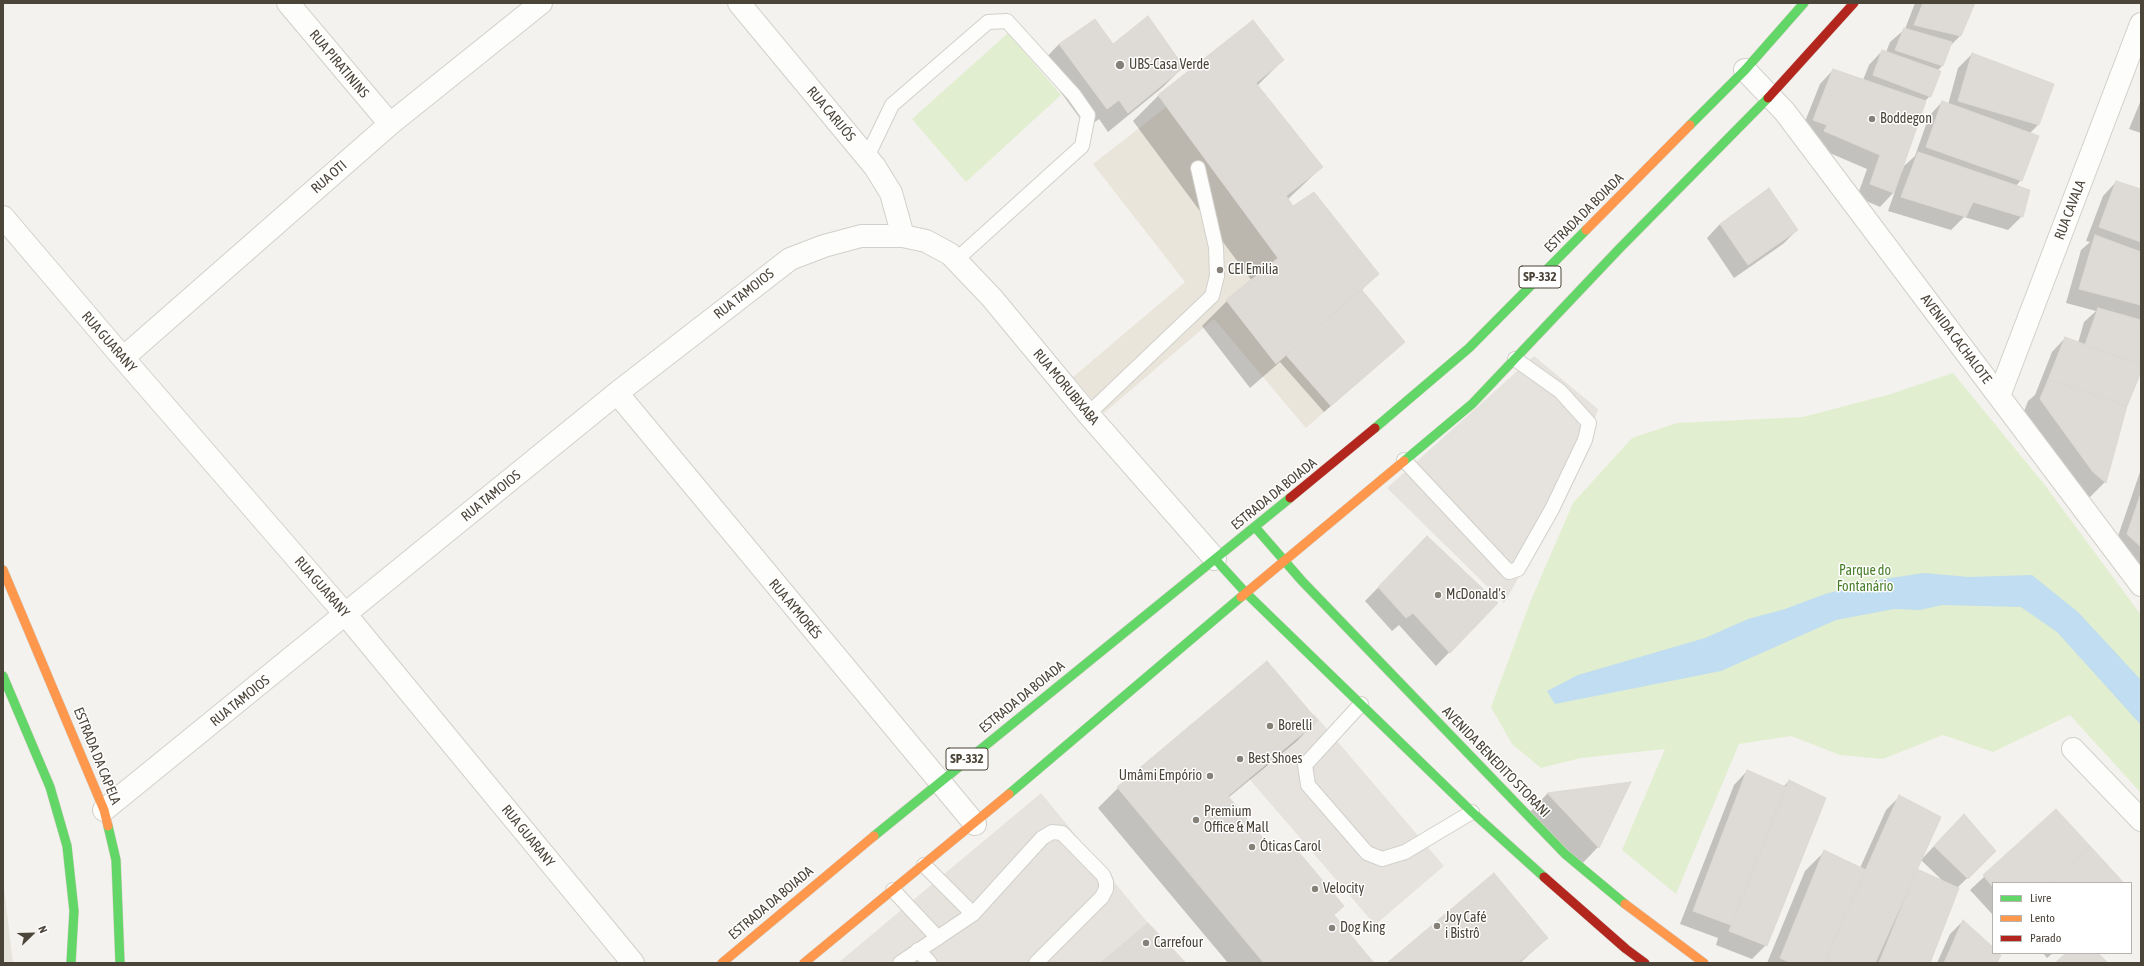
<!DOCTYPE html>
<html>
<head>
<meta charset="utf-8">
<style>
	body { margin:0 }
	#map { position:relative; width:2144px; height:966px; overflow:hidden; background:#f4f2ee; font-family:"Asap Condensed",sans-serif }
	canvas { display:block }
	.frame { position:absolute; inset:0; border:4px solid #4b4439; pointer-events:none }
	.legend { position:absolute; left:1992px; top:882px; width:140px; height:72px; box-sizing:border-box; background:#fff; border:1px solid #b7b4b0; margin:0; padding:5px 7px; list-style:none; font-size:12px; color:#4b4439 }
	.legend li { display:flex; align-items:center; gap:8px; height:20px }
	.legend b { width:20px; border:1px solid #b7b4b0 }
	.north { position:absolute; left:12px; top:914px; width:40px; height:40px; -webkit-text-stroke:3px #fff; paint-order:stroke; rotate:67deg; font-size:11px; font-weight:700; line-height:16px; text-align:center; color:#4b4439 }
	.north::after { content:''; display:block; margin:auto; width:14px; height:18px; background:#4b4439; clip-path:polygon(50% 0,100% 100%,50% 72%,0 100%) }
</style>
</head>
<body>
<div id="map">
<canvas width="2144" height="966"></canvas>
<div class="frame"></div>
<ul class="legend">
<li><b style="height:5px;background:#63d668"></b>Livre</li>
<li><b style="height:5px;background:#ff974d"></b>Lento</li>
<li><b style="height:5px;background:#b3261e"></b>Parado</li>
</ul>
<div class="north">N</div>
</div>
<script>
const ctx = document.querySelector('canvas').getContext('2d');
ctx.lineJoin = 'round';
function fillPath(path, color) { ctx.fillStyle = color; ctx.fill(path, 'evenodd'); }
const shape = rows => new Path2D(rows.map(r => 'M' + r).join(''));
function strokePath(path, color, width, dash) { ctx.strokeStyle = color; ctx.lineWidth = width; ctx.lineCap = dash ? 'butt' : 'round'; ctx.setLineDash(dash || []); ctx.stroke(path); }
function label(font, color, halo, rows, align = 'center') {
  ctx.font = font + ' "Asap Condensed",sans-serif'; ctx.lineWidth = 3; ctx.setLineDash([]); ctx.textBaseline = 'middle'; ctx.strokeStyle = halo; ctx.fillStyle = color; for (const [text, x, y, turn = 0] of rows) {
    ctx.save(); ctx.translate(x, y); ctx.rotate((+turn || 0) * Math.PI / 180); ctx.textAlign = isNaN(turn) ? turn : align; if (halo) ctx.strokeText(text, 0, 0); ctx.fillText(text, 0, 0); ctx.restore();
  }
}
const residential = shape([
	[3,879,13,963,3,963]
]);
const education = shape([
	[1166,107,1278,258,1286,355,1331,406,1306,428,1214,319,1104,413,1073,377,1185,282,1093,164]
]);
const green = shape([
	[1008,33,1061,95,966,182,912,119],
	[1953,373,2044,484,2141,615,2141,793,2070,715,1993,752,1943,735,1883,759,1840,755,1791,736,1739,744,1676,894,1622,850,1665,749,1581,758,1541,768,1512,744,1491,707,1531,600,1573,503,1632,438,1677,423,1803,417,1891,394]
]);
const parking = shape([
	[1534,356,1598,409,1575,480,1504,603,1387,488],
	[1314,714,1444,866,1375,925,1245,774],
	[1041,793,1148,923,1100,963,838,963]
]);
const water = shape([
	[1924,573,1969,577,2032,575,2078,612,2141,680,2141,725,2057,632,2021,607,1942,605,1920,610,1894,609,1836,620,1721,671,1555,704,1547,691,1578,675,1705,638,1748,619,1785,609,1825,594,1883,579]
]);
const shadow = shape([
	[1915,3,1974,3,1960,36,1949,47,1942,66,1937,71,1930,96,1924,102,1900,172,1902,172,1904,166,1915,156,1929,116,1942,102,1948,105,1958,68,1972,54,2038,125,2029,134,2021,180,2016,186,2022,216,2008,230,1964,217,1951,230,1888,211,1895,191,1880,207,1857,197,1867,169,1811,145,1800,134,1820,84,1833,70,1863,80,1869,65,1882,51,1886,52,1890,42,1905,29],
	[1253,21,1283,60,1257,86,1322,167,1287,200,1293,207,1377,274,1361,291,1404,342,1324,412,1280,362,1250,388,1202,326,1227,301,1252,281,1133,121,1158,96],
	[1059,44,1113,46,1183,67,1163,87,1108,132,1099,119,1087,128,1040,64],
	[2141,100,2141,133,2129,129],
	[2116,182,2141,190,2141,369,2126,405,2105,482,2085,502,2021,419,2028,401,2035,395,2052,352,2065,338,2078,343,2084,322,2096,311,2066,303,2081,250,2090,242,2086,241,2103,196],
	[1720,224,1797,230,1783,244,1734,278,1707,238],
	[2141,469,2141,573,2114,548],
	[1414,551,1497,603,1436,666,1399,625,1392,631,1365,601],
	[1316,721,1297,741,1228,798,1277,857,1333,915,1373,963,1228,963,1098,808,1118,788],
	[1747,771,1783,787,1789,781,1766,945,1752,959,1716,945,1718,938,1680,924,1734,785],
	[1629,783,1598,847,1579,867,1528,814,1547,794],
	[1899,797,1916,870,1944,882,1921,860,1950,829,1995,851,1957,888,1929,963,1767,963,1805,871,1825,851,1860,868,1886,810],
	[2056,810,2122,883,1993,883,1993,915,1970,890],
	[1963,921,1993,949,1993,953,2000,955,1996,963,1937,963,1950,934],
	[1547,938,1520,963,1388,963],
	[2043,953,2053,953,2047,958]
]);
const building = shape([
	[1923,3,1975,3,1961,36,1914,25,1923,3],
	[1148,16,1184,67,1128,113,1119,100,1107,109,1059,44,1095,19,1113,44,1148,16],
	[1253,20,1284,60,1256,83,1323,167,1286,196,1293,206,1314,192,1379,274,1276,364,1226,300,1278,258,1158,95,1253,20],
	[1904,28,1952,42,1943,66,1895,50,1904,28],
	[1882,50,1941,71,1931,97,1873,75,1882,50],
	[1972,53,2054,84,2039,125,1958,101,1972,53],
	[1833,69,1926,101,1894,193,1870,184,1880,155,1824,131,1827,125,1813,120,1833,69],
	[1942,101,2039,136,2022,181,1926,147,1942,101],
	[1918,152,2030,190,2023,217,1973,202,1966,217,1901,197,1918,152],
	[2116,181,2141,189,2141,242,2099,227,2116,181],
	[1769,188,1798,230,1748,265,1720,224,1769,188],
	[2095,235,2141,252,2141,305,2079,289,2095,235],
	[1361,289,1405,342,1331,406,1286,355,1361,289],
	[2098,308,2141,320,2141,365,2085,345,2098,308],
	[2065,337,2141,365,2141,372,2127,406,2048,380,2065,337],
	[2048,380,2127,406,2106,483,2093,472,2040,399,2048,380],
	[2141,493,2141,547,2127,534,2141,493],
	[1427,536,1498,603,1450,653,1413,613,1406,618,1378,587,1427,536],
	[1267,661,1318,721,1228,796,1277,855,1292,844,1344,906,1334,915,1374,963,1264,963,1117,787,1267,661],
	[1747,770,1786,787,1731,925,1693,911,1747,770],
	[1789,780,1826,798,1767,946,1729,931,1789,780],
	[1631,782,1599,848,1547,793,1631,782],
	[1899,795,1941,817,1875,963,1824,963,1899,795],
	[2056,809,2090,846,2050,883,1993,883,1993,887,1983,875,2056,809],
	[1964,814,1996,851,1968,879,1934,846,1964,814],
	[2090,846,2124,883,2050,883,2090,846],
	[1824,850,1866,870,1824,963,1791,963,1780,958,1824,850],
	[1917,869,1959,888,1930,963,1879,963,1917,869],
	[1494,873,1548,938,1518,963,1387,963,1494,873],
	[1963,920,1993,947,1993,953,2001,955,1997,963,1944,963,1963,920],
	[1148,923,1186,963,1100,963,1148,923],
	[2066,953,2098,953,2108,963,2055,963,2066,953]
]);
const lane = shape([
	[867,157,892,105,988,22,1007,21,1074,95,1088,115,1082,146,956,260],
	[1088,414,1212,296,1217,276,1216,247,1198,168],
	[1404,460,1509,572,1518,569,1552,509,1585,440,1589,423,1560,391,1515,359],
	[1361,704,1305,765,1308,785,1367,853,1382,859,1405,852,1472,812],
	[924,865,973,914],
	[893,890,938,938],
	[918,950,930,963],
	[900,963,973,914,1042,838,1052,832,1062,833,1103,875,1106,882,1106,889,1102,897,1036,963]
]);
const street = shape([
	[288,3,390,124],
	[739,3,875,167,891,193,903,236],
	[1745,70,1785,112,2141,585],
	[3,217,123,358,346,615,633,963],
	[123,358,390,124,541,3],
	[617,393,975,824],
	[1999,396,2141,24],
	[2073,749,2141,820],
	[104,810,617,393,790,259,824,246,861,236,903,236,926,241,950,254,992,298,1088,414,1215,559]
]);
const fast = shape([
	[1690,125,1745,70,1804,3],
	[1375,428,1469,348,1586,230],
	[1404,461,1472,404,1619,249,1768,98],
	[1255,527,1302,581,1565,854,1625,904],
	[1215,559,1246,593,1472,812,1544,877],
	[3,676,50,787,67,846,74,911,71,963],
	[1009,794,1241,597],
	[108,826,116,860,120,963],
	[874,836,1290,498]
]);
const slow = shape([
	[1586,230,1690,125],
	[3,570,104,810,108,826],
	[1241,597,1404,461],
	[1625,904,1704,963],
	[722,963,874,836],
	[804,963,1009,794]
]);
const jam = shape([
	[1768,98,1854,3],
	[1290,498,1375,428],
	[1544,877,1626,949,1645,963]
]);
const markers = [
	[1120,65,5,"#868178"],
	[1872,119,4,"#868178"],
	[1220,270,4,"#868178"],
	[1438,595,4,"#868178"],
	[1270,726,4,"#868178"],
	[1240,759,4,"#868178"],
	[1210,776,4,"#868178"],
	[1196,820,4,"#868178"],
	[1252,847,4,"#868178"],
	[1315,889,4,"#868178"],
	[1437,926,4,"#868178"],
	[1332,928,4,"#868178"],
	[1146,943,4,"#868178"]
];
const shields = [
	[1540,277,42],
	[967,759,42]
];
const shieldNames = [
	["SP-332",1540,277],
	["SP-332",967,759]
];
const streetNames = [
	["RUA PIRATININS",339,64,50],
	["RUA CARIJÓS",831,114,50],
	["RUA OTI",329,177,-41],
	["RUA CAVALA",2070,210,-69],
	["ESTRADA DA BOIADA",1584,213,-45],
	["RUA TAMOIOS",744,294,-38],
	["AVENIDA CACHALOTE",1956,339,53],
	["RUA GUARANY",109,342,49],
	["RUA MORUBIXABA",1066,387,50],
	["ESTRADA DA BOIADA",1274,494,-39],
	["RUA TAMOIOS",491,496,-39],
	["RUA GUARANY",322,587,49],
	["RUA AYMORÉS",795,609,50],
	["ESTRADA DA BOIADA",1022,697,-39],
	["RUA TAMOIOS",240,701,-39],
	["ESTRADA DA CAPELA",97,756,68],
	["AVENIDA BENEDITO STORANI",1496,762,46],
	["RUA GUARANY",528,836,51],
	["ESTRADA DA BOIADA",771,903,-40]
];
const poiNames = [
	["UBS-Casa Verde",1129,65],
	["Boddegon",1880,119],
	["CEI Emilia",1228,270],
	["McDonald's",1446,595],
	["Borelli",1278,726],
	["Best Shoes",1248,759],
	["Umâmi Empório",1202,776,"right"],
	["Premium",1204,812],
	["Office & Mall",1204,828],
	["Óticas Carol",1260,847],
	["Velocity",1323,889],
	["Joy Café",1445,918],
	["i Bistrô",1445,934],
	["Dog King",1340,928],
	["Carrefour",1154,943]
];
const parkNames = [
	["Parque do",1865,571],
	["Fontanário",1865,587]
];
fillPath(residential, '#e7e4dc');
fillPath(education, '#eae5da');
fillPath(green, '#e1eecf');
fillPath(parking, '#e6e3df');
fillPath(water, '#c0ddf1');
fillPath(shadow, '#0003');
fillPath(building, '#dedbd6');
strokePath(building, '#dcd9d4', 1);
strokePath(lane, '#d2d0cb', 16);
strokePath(street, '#d2d0cb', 24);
strokePath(fast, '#d3cfc5', 10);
strokePath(slow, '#d3cfc5', 10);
strokePath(jam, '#d3cfc5', 10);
strokePath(lane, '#fdfdfc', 14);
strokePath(street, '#fdfdfc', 22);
strokePath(fast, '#63d668', 9);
strokePath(slow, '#ff974d', 9);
strokePath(jam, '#b3261e', 9);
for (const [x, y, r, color] of markers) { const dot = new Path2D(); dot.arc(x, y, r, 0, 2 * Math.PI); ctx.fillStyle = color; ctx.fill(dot); strokePath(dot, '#fff', 1.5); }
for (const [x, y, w] of shields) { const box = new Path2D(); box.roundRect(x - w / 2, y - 11, w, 22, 3); ctx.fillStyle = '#fff'; ctx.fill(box); strokePath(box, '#4b4439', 1); }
label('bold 13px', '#4b4439', null, shieldNames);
label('14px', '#4b4439', '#fff', streetNames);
label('14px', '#4b4439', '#fff', poiNames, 'left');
label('14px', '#4a7f2a', '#fff', parkNames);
</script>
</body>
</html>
